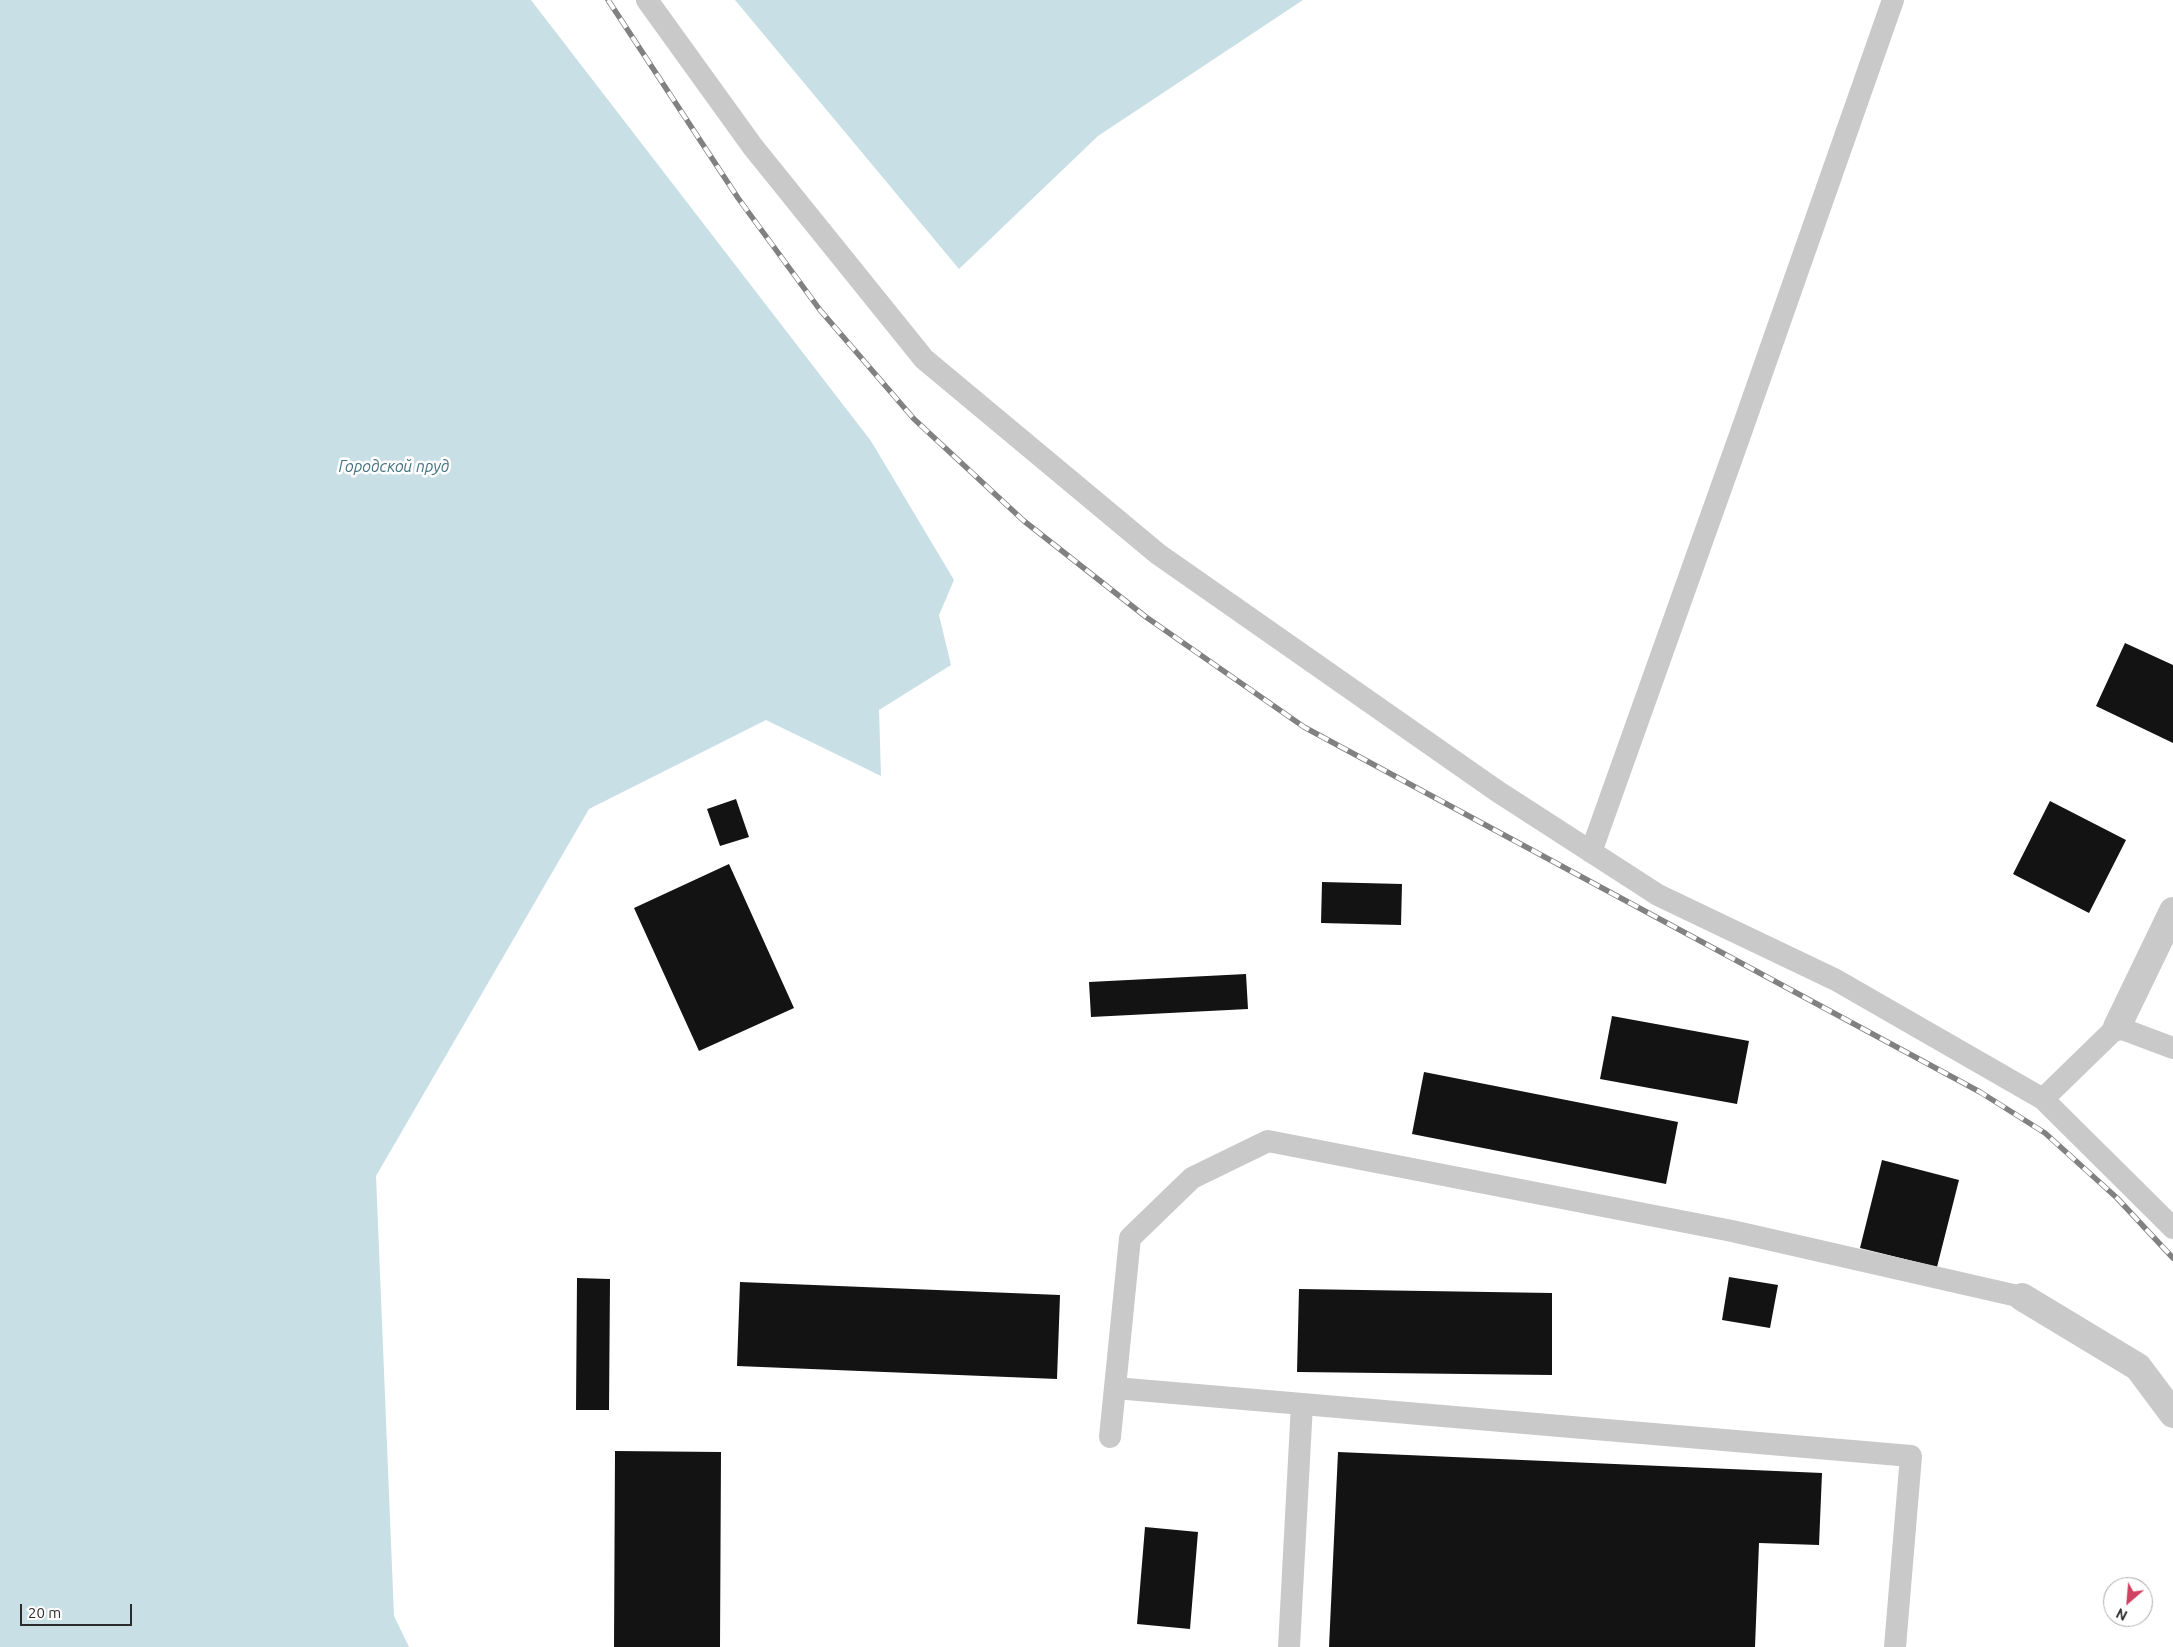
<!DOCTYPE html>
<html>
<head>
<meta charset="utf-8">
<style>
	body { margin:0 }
	#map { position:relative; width:2173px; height:1647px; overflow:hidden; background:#fff; font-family:Ubuntu,sans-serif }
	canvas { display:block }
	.north { position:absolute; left:2103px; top:1577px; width:50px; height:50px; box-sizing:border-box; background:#fff; border:1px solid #ababab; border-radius:50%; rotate:207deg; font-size:14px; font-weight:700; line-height:20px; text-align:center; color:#2c2c2c }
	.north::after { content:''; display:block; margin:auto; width:18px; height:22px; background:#cf4261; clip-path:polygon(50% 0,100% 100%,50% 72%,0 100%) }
	.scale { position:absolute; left:20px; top:1604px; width:112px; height:22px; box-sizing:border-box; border:2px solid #2c2c2c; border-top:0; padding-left:6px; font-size:15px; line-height:18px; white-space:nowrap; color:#2c2c2c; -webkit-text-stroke:4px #fff; paint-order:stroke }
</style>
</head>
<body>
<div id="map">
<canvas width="2173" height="1647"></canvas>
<div class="north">N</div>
<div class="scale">20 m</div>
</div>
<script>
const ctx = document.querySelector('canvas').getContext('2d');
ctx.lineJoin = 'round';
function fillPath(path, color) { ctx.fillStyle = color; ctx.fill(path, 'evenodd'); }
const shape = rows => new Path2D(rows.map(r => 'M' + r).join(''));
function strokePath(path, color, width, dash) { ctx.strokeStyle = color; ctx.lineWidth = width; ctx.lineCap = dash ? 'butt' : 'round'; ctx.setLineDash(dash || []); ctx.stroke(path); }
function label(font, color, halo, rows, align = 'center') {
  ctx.font = font + ' Ubuntu,sans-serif'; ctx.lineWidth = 5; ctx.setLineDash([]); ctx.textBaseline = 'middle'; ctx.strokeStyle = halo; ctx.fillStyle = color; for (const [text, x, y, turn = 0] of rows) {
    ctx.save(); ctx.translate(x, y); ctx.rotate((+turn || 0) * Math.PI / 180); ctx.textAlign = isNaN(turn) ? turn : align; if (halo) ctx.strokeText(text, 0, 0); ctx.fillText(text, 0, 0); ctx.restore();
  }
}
const water = shape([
	[0,0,531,0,871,441,954,580,939,615,951,665,879,710,881,776,766,720,589,809,376,1176,394,1616,409,1647,0,1647],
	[735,0,1303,0,1098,136,959,269]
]);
const building = shape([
	[2125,643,2173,665,2173,743,2096,706],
	[736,799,749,837,720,846,707,809],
	[2050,801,2126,840,2089,913,2013,874],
	[729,864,794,1008,699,1051,634,908],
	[1322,882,1402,884,1401,925,1321,923],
	[1246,974,1248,1009,1091,1017,1089,982],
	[1612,1016,1749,1041,1737,1104,1600,1079],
	[1424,1072,1678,1122,1666,1184,1412,1134],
	[1882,1160,1959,1180,1937,1267,1860,1248],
	[1729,1277,1778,1285,1770,1328,1722,1320],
	[577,1278,610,1279,609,1410,576,1410],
	[740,1282,1060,1295,1057,1379,737,1366],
	[1299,1289,1552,1293,1552,1375,1297,1372],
	[615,1451,721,1452,720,1647,614,1647],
	[1338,1452,1822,1473,1819,1545,1759,1543,1755,1647,1329,1647],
	[1145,1527,1198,1532,1190,1629,1137,1624]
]);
const lane = shape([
	[647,0,753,147,924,359,1158,554,1497,791,1658,895,1836,980,2043,1099,2173,1228],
	[1591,852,1740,435,1893,0],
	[2043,1099,2117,1027,2173,1048],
	[1115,1388,1911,1456,1895,1647],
	[1110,1437,1130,1238,1192,1178,1268,1141,1732,1231,2022,1297],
	[1289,1647,1302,1404]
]);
const street = shape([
	[2117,1027,2173,911],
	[2022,1297,2138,1367,2173,1414]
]);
const rail = shape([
	[608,0,738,198,820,310,914,419,1024,521,1146,617,1304,727,1980,1092,2045,1133,2117,1198,2173,1258]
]);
const waterNames = [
	["Городской пруд",394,467]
];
fillPath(water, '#c9dfe6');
fillPath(building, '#131313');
strokePath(lane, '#c9c9c9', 22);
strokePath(street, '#c9c9c9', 28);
strokePath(rail, '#818181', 5.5);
strokePath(rail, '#fff', 4, [11]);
label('italic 16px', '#457483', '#fff', waterNames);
</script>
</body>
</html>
